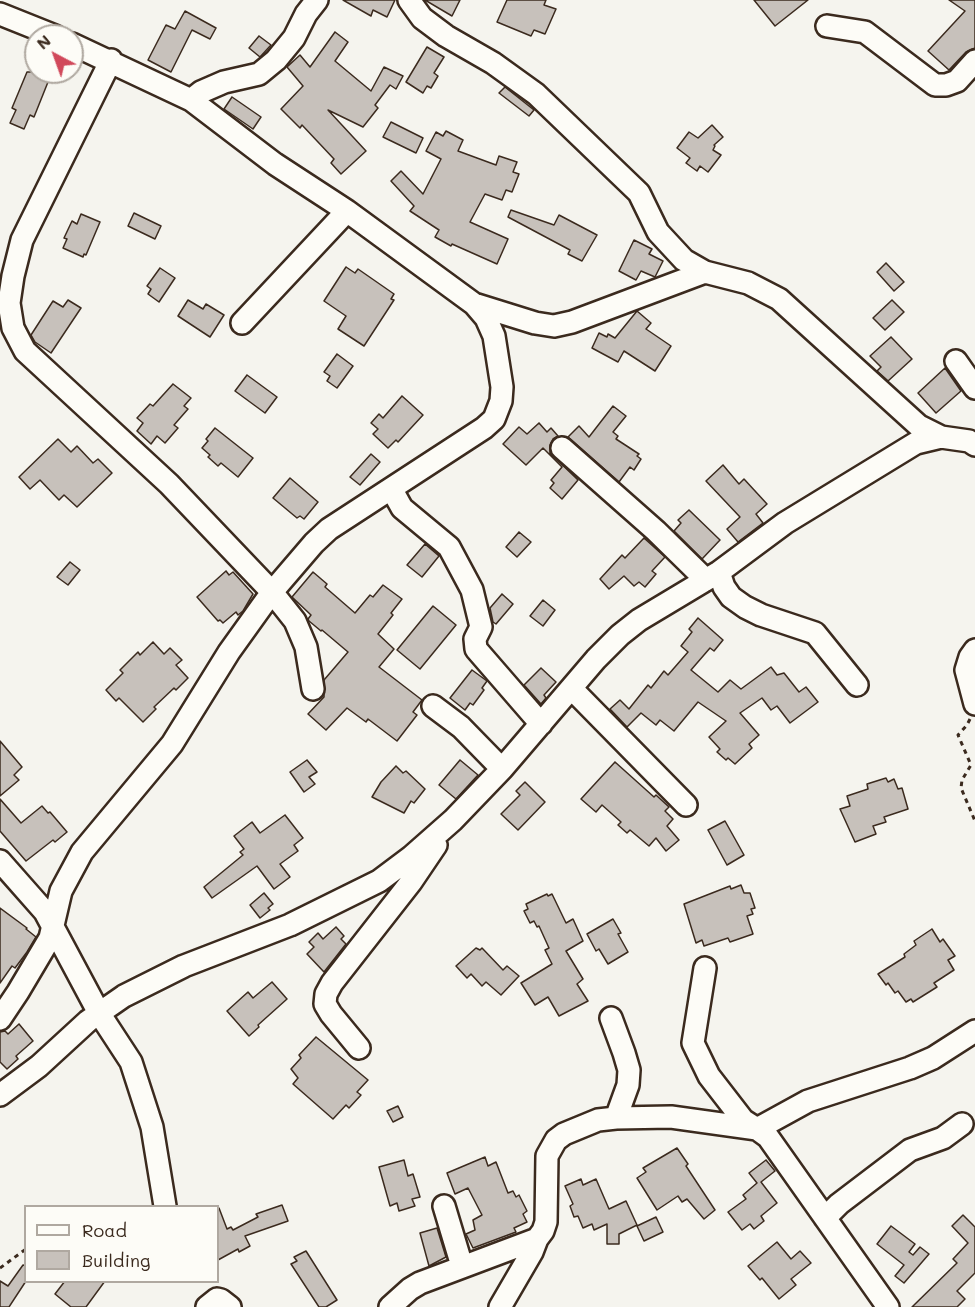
<!DOCTYPE html>
<html>
<head>
<meta charset="utf-8">
<style>
	body { margin:0 }
	#map { position:relative; width:975px; height:1307px; overflow:hidden; background:#f5f4ee; font-family:Mali,sans-serif }
	canvas { display:block }
	.legend { position:absolute; left:24px; top:1205px; width:195px; height:78px; box-sizing:border-box; background:#fdfcf7; border:2px solid #afa8a0; margin:0; padding:8px 10px; list-style:none; font-size:18px; color:#3b2a1e }
	.legend li { display:flex; align-items:center; gap:12px; height:30px }
	.legend b { width:30px; border:2px solid #afa8a0 }
	.north { position:absolute; left:24px; top:24px; width:60px; height:60px; box-sizing:border-box; background:#fdfcf7; border:2px solid #afa8a0; border-radius:50%; rotate:319deg; font-size:16px; font-weight:700; line-height:24px; text-align:center; color:#3b2a1e }
	.north::after { content:''; display:block; margin:auto; width:21px; height:27px; background:#d1495b; clip-path:polygon(50% 0,100% 100%,50% 72%,0 100%) }
</style>
</head>
<body>
<div id="map">
<canvas width="975" height="1307"></canvas>
<ul class="legend">
<li><b style="height:8px;background:#fdfcf7"></b>Road</li>
<li><b style="height:16px;background:#c7c1bb"></b>Building</li>
</ul>
<div class="north">N</div>
</div>
<script>
const ctx = document.querySelector('canvas').getContext('2d');
ctx.lineJoin = 'round';
function fillPath(path, color) { ctx.fillStyle = color; ctx.fill(path, 'evenodd'); }
const shape = rows => new Path2D(rows.map(r => 'M' + r).join(''));
function strokePath(path, color, width, dash) { ctx.strokeStyle = color; ctx.lineWidth = width; ctx.lineCap = dash ? 'butt' : 'round'; ctx.setLineDash(dash || []); ctx.stroke(path); }
const building = shape([
	[343,0,395,0,387,17,373,10,371,16,343,0],
	[425,0,460,0,452,16,425,0],
	[507,0,546,0,544,5,556,9,545,34,534,30,531,36,497,22,507,0],
	[754,0,808,0,775,26,754,0],
	[949,0,975,0,975,48,966,52,949,70,928,51,965,11,949,0],
	[185,11,216,28,210,39,192,30,171,72,148,60,166,25,175,29,185,11],
	[335,32,348,42,335,61,371,91,384,67,403,76,396,89,390,85,375,105,378,108,363,127,328,110,366,151,341,174,331,163,334,159,302,125,300,128,281,109,303,86,287,67,300,55,310,67,335,32],
	[259,36,271,45,260,57,249,48,259,36],
	[427,47,444,57,434,73,438,76,431,88,427,86,423,93,406,82,427,47],
	[27,72,48,72,47,75,50,77,34,117,30,115,24,129,10,123,16,110,12,108,27,72],
	[505,87,534,110,529,116,499,93,505,87],
	[232,97,261,117,253,129,224,109,232,97],
	[391,122,423,138,416,153,383,137,391,122],
	[712,125,723,137,714,145,715,146,713,150,721,155,708,172,700,166,697,171,686,163,690,158,677,148,689,132,698,138,712,125],
	[446,131,463,140,458,151,496,165,499,156,517,162,513,172,519,174,512,192,506,190,502,200,485,194,470,222,508,239,497,264,452,244,451,246,435,237,439,230,410,211,414,206,391,181,401,171,423,194,441,159,426,151,436,132,443,136,446,131],
	[511,210,554,225,559,215,597,235,582,261,568,254,570,250,508,217,511,210],
	[134,213,161,226,155,239,128,226,134,213],
	[81,214,100,222,86,255,84,254,83,257,63,248,67,239,64,238,72,221,77,224,81,214],
	[634,240,652,249,649,254,663,261,655,277,641,271,636,280,619,271,634,240],
	[886,263,904,282,894,291,877,272,886,263],
	[346,267,355,273,358,269,394,294,391,299,394,300,364,346,338,329,346,316,324,301,346,267],
	[160,268,175,278,159,302,148,294,151,289,147,286,160,268],
	[68,300,81,308,51,353,35,342,31,335,53,301,63,307,68,300],
	[188,300,203,309,206,304,224,315,210,337,178,316,188,300],
	[892,300,904,312,885,330,873,318,892,300],
	[637,311,651,323,646,329,671,346,655,371,624,351,618,362,592,348,599,333,607,337,608,334,615,338,637,311],
	[891,337,912,359,888,381,877,371,881,367,870,356,891,337],
	[337,354,353,366,337,388,327,381,330,376,324,372,337,354],
	[945,368,961,391,936,413,918,393,945,368],
	[247,375,277,397,265,413,235,391,247,375],
	[173,384,191,398,184,406,188,409,174,425,178,428,165,443,157,436,151,444,137,431,143,423,137,418,150,404,153,406,173,384],
	[402,396,423,415,398,442,396,440,388,448,373,434,378,429,371,423,379,414,383,418,402,396],
	[613,406,626,416,613,432,618,436,616,439,639,454,637,456,641,459,634,470,630,467,619,482,568,437,579,426,589,437,613,406],
	[539,423,547,432,551,428,558,436,553,439,550,445,550,453,578,480,562,499,550,488,554,483,551,480,562,467,543,448,526,465,503,444,519,427,527,434,539,423],
	[215,428,253,458,238,477,221,463,218,466,208,457,210,455,202,448,208,441,206,439,215,428],
	[58,439,71,452,77,446,93,463,98,459,112,473,77,507,64,495,59,500,40,480,30,489,19,477,58,439],
	[371,454,380,462,360,485,350,477,371,454],
	[723,465,739,484,744,479,767,504,756,514,763,523,738,542,727,529,740,517,706,481,723,465],
	[290,478,318,502,304,519,300,516,297,518,273,498,290,478],
	[689,510,720,540,702,559,674,531,681,523,678,520,689,510],
	[519,532,531,542,517,557,506,547,519,532],
	[644,538,665,557,652,571,656,574,645,587,639,582,634,586,624,576,609,589,600,579,622,555,625,558,644,538],
	[425,544,439,556,422,577,407,565,425,544],
	[70,562,80,570,68,585,57,577,70,562],
	[226,571,229,575,233,572,253,594,243,611,238,615,236,612,223,623,220,620,218,621,197,597,226,571],
	[313,572,327,584,325,587,355,613,370,595,373,597,383,585,402,599,391,613,393,615,378,634,394,649,379,667,422,700,413,712,417,715,397,741,368,719,366,722,347,708,326,730,308,714,324,697,324,680,348,652,322,630,321,631,309,621,308,619,311,615,292,597,313,572],
	[502,594,513,604,496,624,493,622,490,608,502,594],
	[543,600,555,610,543,626,530,616,543,600],
	[433,606,456,625,420,669,397,650,433,606],
	[698,618,723,640,714,651,710,648,691,670,718,692,730,680,741,689,771,667,777,675,784,673,799,692,806,687,818,702,790,723,777,706,771,710,762,698,740,713,759,735,749,744,752,748,735,764,728,758,726,760,717,752,720,749,709,737,726,721,698,702,674,731,660,720,656,725,641,713,627,727,610,709,620,700,629,709,648,685,651,688,664,671,668,675,688,652,681,646,692,632,689,629,698,618],
	[153,642,164,654,170,648,182,660,176,665,188,678,176,690,174,688,154,707,156,709,143,722,119,698,116,701,106,690,123,673,120,670,138,652,140,655,153,642],
	[541,668,556,682,544,695,546,698,541,704,524,685,541,668],
	[472,670,487,681,482,688,484,690,473,705,470,703,465,710,450,698,472,670],
	[0,741,22,767,14,775,19,780,0,796,0,741],
	[307,760,317,772,309,777,315,784,304,792,290,772,307,760],
	[460,760,478,775,456,799,439,785,460,760],
	[615,762,654,797,656,795,669,807,665,811,673,819,667,826,679,840,666,851,656,838,649,846,630,830,627,833,618,825,621,822,602,805,596,812,581,799,615,762],
	[396,766,403,773,406,771,425,789,414,803,411,801,404,813,372,797,381,782,396,766],
	[886,778,888,782,894,779,898,789,902,788,908,809,884,817,886,822,873,826,876,834,855,842,840,809,850,806,847,796,868,789,867,784,886,778],
	[525,782,545,802,518,830,501,814,520,795,516,791,525,782],
	[0,799,21,823,42,806,48,813,50,812,67,832,55,842,53,840,26,861,0,831,0,799],
	[285,815,303,838,294,845,298,851,280,864,290,877,274,889,257,866,212,898,204,887,243,855,240,852,244,849,234,836,252,822,260,833,285,815],
	[725,821,744,855,727,865,708,830,725,821],
	[741,885,744,893,750,893,755,908,751,909,753,914,747,916,753,934,730,942,728,938,704,946,702,940,696,943,684,904,730,886,731,889,741,885],
	[264,893,273,904,268,908,270,910,260,918,250,905,264,893],
	[547,894,548,896,552,894,566,923,573,919,583,941,566,951,583,979,577,984,588,1001,559,1016,548,997,535,1005,521,983,552,964,545,950,549,948,539,926,537,927,534,921,530,923,524,911,528,909,526,904,547,894],
	[0,908,27,928,26,929,36,937,27,952,15,968,12,966,0,983,0,908],
	[613,919,621,933,618,934,628,952,608,964,599,949,596,951,587,934,613,919],
	[336,927,344,936,341,939,346,944,324,972,307,954,314,947,309,942,318,933,323,939,336,927],
	[932,929,940,942,943,939,955,956,948,960,954,970,934,983,937,987,913,1002,911,999,906,1002,898,991,895,993,888,983,886,985,878,974,905,957,904,954,916,945,914,941,932,929],
	[476,948,480,950,482,948,503,970,507,966,519,976,501,995,486,982,482,986,471,974,467,978,456,966,476,948],
	[272,982,287,999,258,1025,259,1027,249,1036,227,1011,248,992,253,998,272,982],
	[19,1024,33,1041,16,1056,18,1059,7,1069,0,1062,0,1032,5,1031,8,1034,19,1024],
	[316,1037,368,1080,357,1092,361,1095,349,1108,346,1105,333,1119,293,1084,298,1078,291,1069,301,1058,299,1055,316,1037],
	[398,1106,403,1117,393,1122,387,1111,398,1106],
	[677,1148,688,1164,686,1166,715,1210,704,1219,687,1199,682,1202,678,1196,657,1210,637,1178,646,1172,643,1168,677,1148],
	[485,1157,488,1166,496,1162,508,1193,513,1191,516,1197,519,1195,527,1211,523,1214,527,1222,514,1228,516,1232,473,1248,466,1234,475,1230,473,1220,482,1215,468,1188,455,1194,447,1173,485,1157],
	[404,1160,408,1176,413,1174,420,1197,412,1199,415,1206,399,1211,397,1203,390,1206,379,1167,404,1160],
	[766,1160,775,1171,761,1182,777,1203,761,1216,764,1221,754,1229,750,1224,742,1230,728,1212,746,1199,743,1195,757,1183,749,1173,766,1160],
	[581,1179,583,1185,596,1179,609,1209,626,1201,637,1225,619,1234,619,1244,607,1244,607,1224,594,1230,592,1224,583,1228,578,1216,574,1217,570,1206,573,1204,565,1186,581,1179],
	[282,1205,288,1221,245,1236,250,1246,239,1252,238,1249,218,1260,218,1208,219,1208,227,1229,231,1227,233,1230,258,1217,256,1214,282,1205],
	[963,1215,975,1227,975,1273,957,1291,965,1299,957,1307,912,1307,957,1263,953,1259,968,1243,952,1226,963,1215],
	[656,1217,663,1232,644,1241,637,1226,656,1217],
	[891,1226,915,1244,909,1252,913,1255,920,1247,929,1254,904,1283,895,1276,904,1265,877,1244,891,1226],
	[437,1228,446,1257,429,1266,420,1233,437,1228],
	[777,1242,791,1259,800,1251,811,1263,791,1279,796,1285,779,1299,762,1278,760,1280,748,1266,777,1242],
	[306,1251,337,1300,326,1307,319,1307,291,1264,297,1261,294,1257,306,1251],
	[23,1265,26,1266,26,1281,9,1307,0,1307,0,1281,8,1286,23,1265],
	[65,1281,105,1281,86,1307,71,1307,55,1294,65,1281]
]);
const path = shape([
	[970,719,967,725,958,735,971,765,962,780,961,788,975,821],
	[0,1268,26,1249]
]);
const minor = shape([
	[409,0,422,18,446,36,493,63,536,94,639,193,658,232,684,260,705,272],
	[0,14,55,36],
	[827,26,865,32,935,85,946,85,957,81,975,61],
	[72,44,191,100,275,164,347,211,474,304,535,323,554,326,572,322,705,272,748,283,779,299,919,426,941,437],
	[111,60,22,240,13,276,9,303,13,328,25,351,169,484,272,592,295,621,306,647,313,689],
	[191,100,201,92,224,82,259,74,276,60,294,38,306,14,317,0],
	[242,323,347,211],
	[956,361,975,388],
	[562,448,656,531,706,580],
	[392,490,402,508,449,547,472,590,481,627,475,639,476,649,541,724],
	[719,572,724,587,731,597,745,607,761,615,815,633,857,685],
	[975,650,970,657,966,670,975,704],
	[572,689,686,805],
	[433,706,461,727,502,769],
	[0,861,45,912,99,1013,131,1062,152,1127,165,1206],
	[705,968,693,1043,709,1076,743,1120,757,1129,808,1101,910,1068,933,1058,975,1031],
	[611,1018,624,1053,629,1070,628,1085,616,1118],
	[0,1019,18,992,50,938,61,891,82,852,172,744,229,652,272,592,314,543,329,529,484,428,494,419,501,401,502,387,494,336,486,318,474,304],
	[359,1048,331,1014,325,1004,326,994,332,983,411,882,436,845],
	[0,1095,39,1066,88,1021,124,996,184,966,290,925,379,881,411,857,453,820,502,769,596,659,620,635,639,620,719,572,785,523,916,443,941,437,969,441,975,445],
	[444,1206,462,1266],
	[825,1218,839,1204,910,1150,943,1138,962,1124],
	[207,1307,217,1299,221,1300,230,1307],
	[390,1307,410,1289,420,1283,537,1239,543,1231,546,1222,547,1156,556,1140,564,1134,598,1120,616,1118,671,1117,757,1129,768,1137,888,1307],
	[500,1307,532,1252,537,1239]
]);
fillPath(building, '#c7c1bb');
strokePath(building, '#3b2a1e', 1.5);
strokePath(minor, '#3b2a1e', 26);
strokePath(path, '#3b2a1e', 3, [4.5, 4.5]);
strokePath(minor, '#fdfcf7', 21);
</script>
</body>
</html>
